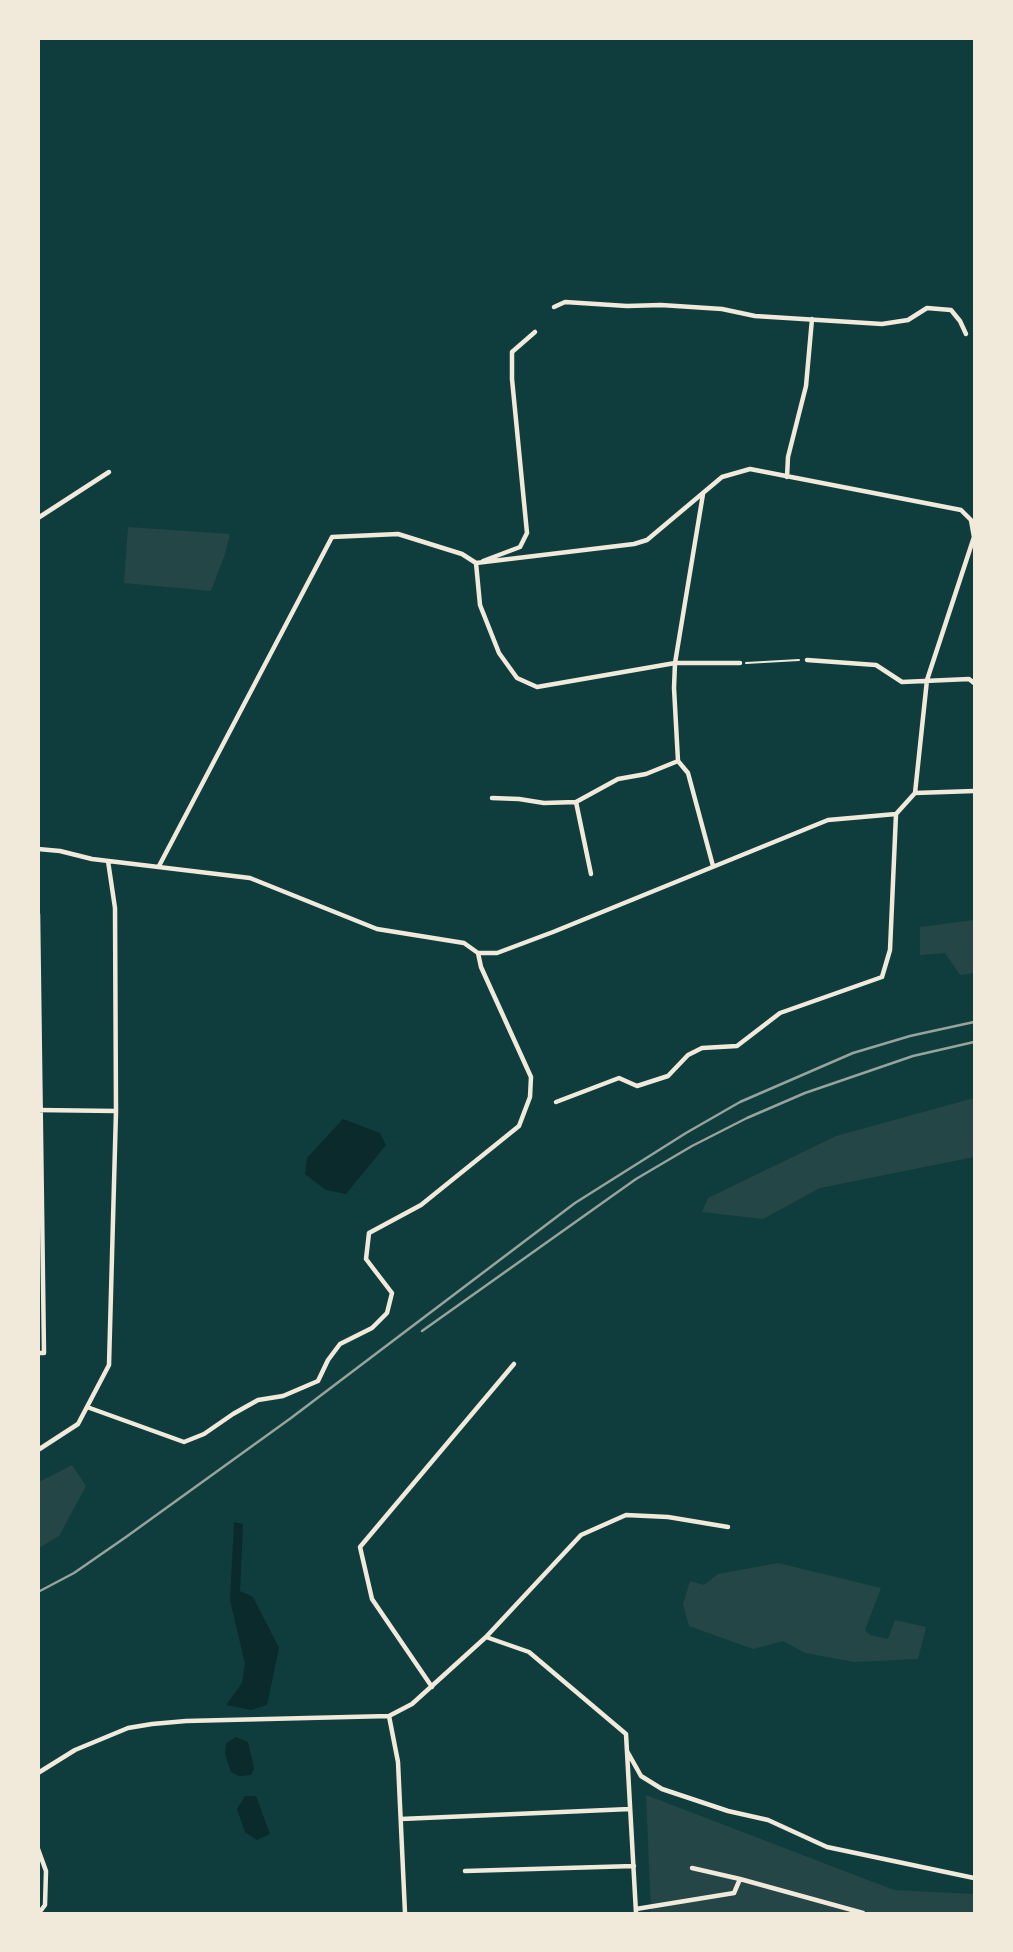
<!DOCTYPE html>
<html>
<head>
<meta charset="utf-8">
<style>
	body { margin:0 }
	#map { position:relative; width:1013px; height:1952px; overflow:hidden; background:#0f3d3e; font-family:"Exo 2",sans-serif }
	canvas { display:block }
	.frame { position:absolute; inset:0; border:40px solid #f1e9da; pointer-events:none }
</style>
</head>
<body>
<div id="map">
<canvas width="1013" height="1952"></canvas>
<div class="frame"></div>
</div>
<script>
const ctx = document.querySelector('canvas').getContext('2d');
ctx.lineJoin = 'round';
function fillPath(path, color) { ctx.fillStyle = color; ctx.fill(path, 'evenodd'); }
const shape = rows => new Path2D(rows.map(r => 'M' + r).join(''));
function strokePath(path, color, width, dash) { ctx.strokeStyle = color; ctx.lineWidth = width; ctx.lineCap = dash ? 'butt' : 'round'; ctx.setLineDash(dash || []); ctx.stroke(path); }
const green = shape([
	[128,527,230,534,225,554,211,591,124,583],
	[974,920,974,973,960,975,945,953,920,955,920,927],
	[974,1098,974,1157,820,1188,763,1219,702,1212,708,1198,836,1136],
	[72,1465,86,1486,59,1536,39,1548,39,1482],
	[778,1563,881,1588,865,1630,870,1635,888,1639,895,1620,926,1627,918,1659,854,1662,805,1653,783,1641,753,1649,689,1626,683,1604,690,1581,704,1585,718,1574],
	[646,1795,894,1890,974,1894,974,1913,651,1913]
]);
const water = shape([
	[343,1119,380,1133,386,1145,346,1194,326,1190,305,1174,307,1158],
	[234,1522,243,1524,240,1591,253,1597,279,1648,267,1705,251,1710,226,1705,242,1683,245,1664,230,1600],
	[236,1737,248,1742,254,1768,251,1775,239,1776,231,1772,225,1754,226,1743],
	[245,1796,256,1796,270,1834,257,1840,245,1832,237,1809]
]);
const path = shape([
	[746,663,799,660]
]);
const minor = shape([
	[554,307,565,302,627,306,661,305,722,309,755,316,882,324,908,320,927,308,951,310,960,321,966,334],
	[787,477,788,457,806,386,812,319],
	[703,494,675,663,674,688,678,761,688,773,713,866],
	[38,518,109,472],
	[483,561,520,547,527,533,512,379,512,352,535,332],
	[476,563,480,605,499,653,517,678,537,687,675,663,740,663],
	[807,660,876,665,902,682,969,679,974,683],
	[915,793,974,791],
	[492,798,519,799,544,803,576,802,618,779,646,774,678,761],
	[576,802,591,874],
	[38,849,60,851,92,859,250,878,377,929,464,943,478,953],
	[159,866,332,537,398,534,462,554,476,563,634,544,647,540,722,477,750,469,961,510,971,520,974,537,927,680,915,793,896,814,890,950,882,977,780,1013,737,1046,702,1048,688,1055,668,1076,637,1086,619,1078,556,1102],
	[38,914,44,1353,38,1353],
	[478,953,497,953,553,932,828,820,896,814],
	[38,1110,116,1111],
	[87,1407,184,1442,204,1434,233,1414,258,1400,283,1396,318,1381,328,1360,340,1344,372,1328,387,1313,392,1293,366,1259,369,1233,421,1205,519,1126,530,1097,531,1077,481,967,478,953],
	[38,1450,78,1424,109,1365,116,1111,115,908,108,861],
	[486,1637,529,1652,626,1734,636,1913],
	[432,1687,372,1599,360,1547,514,1364],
	[389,1716,398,1762,405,1913],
	[627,1751,641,1776,662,1789,728,1811,768,1820,827,1847,974,1878],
	[38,1773,75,1750,128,1728,152,1724,186,1721,389,1716,412,1704,486,1637,581,1535,626,1515,668,1517,728,1527],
	[401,1819,630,1809],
	[38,1849,46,1871,45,1905,39,1913],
	[692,1868,740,1879,863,1913],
	[465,1871,634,1866],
	[636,1909,734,1893,740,1879]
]);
const rail = shape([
	[422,1331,636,1179,692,1146,747,1118,805,1093,913,1056,974,1042],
	[38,1592,74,1573,126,1537,291,1418,575,1203,686,1133,740,1102,853,1053,910,1036,974,1022]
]);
fillPath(green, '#244646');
fillPath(water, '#0a2a2b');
strokePath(path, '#f1e9da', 2);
strokePath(minor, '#f1e9da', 4.5);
strokePath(rail, '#97a49c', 2.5);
</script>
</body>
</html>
